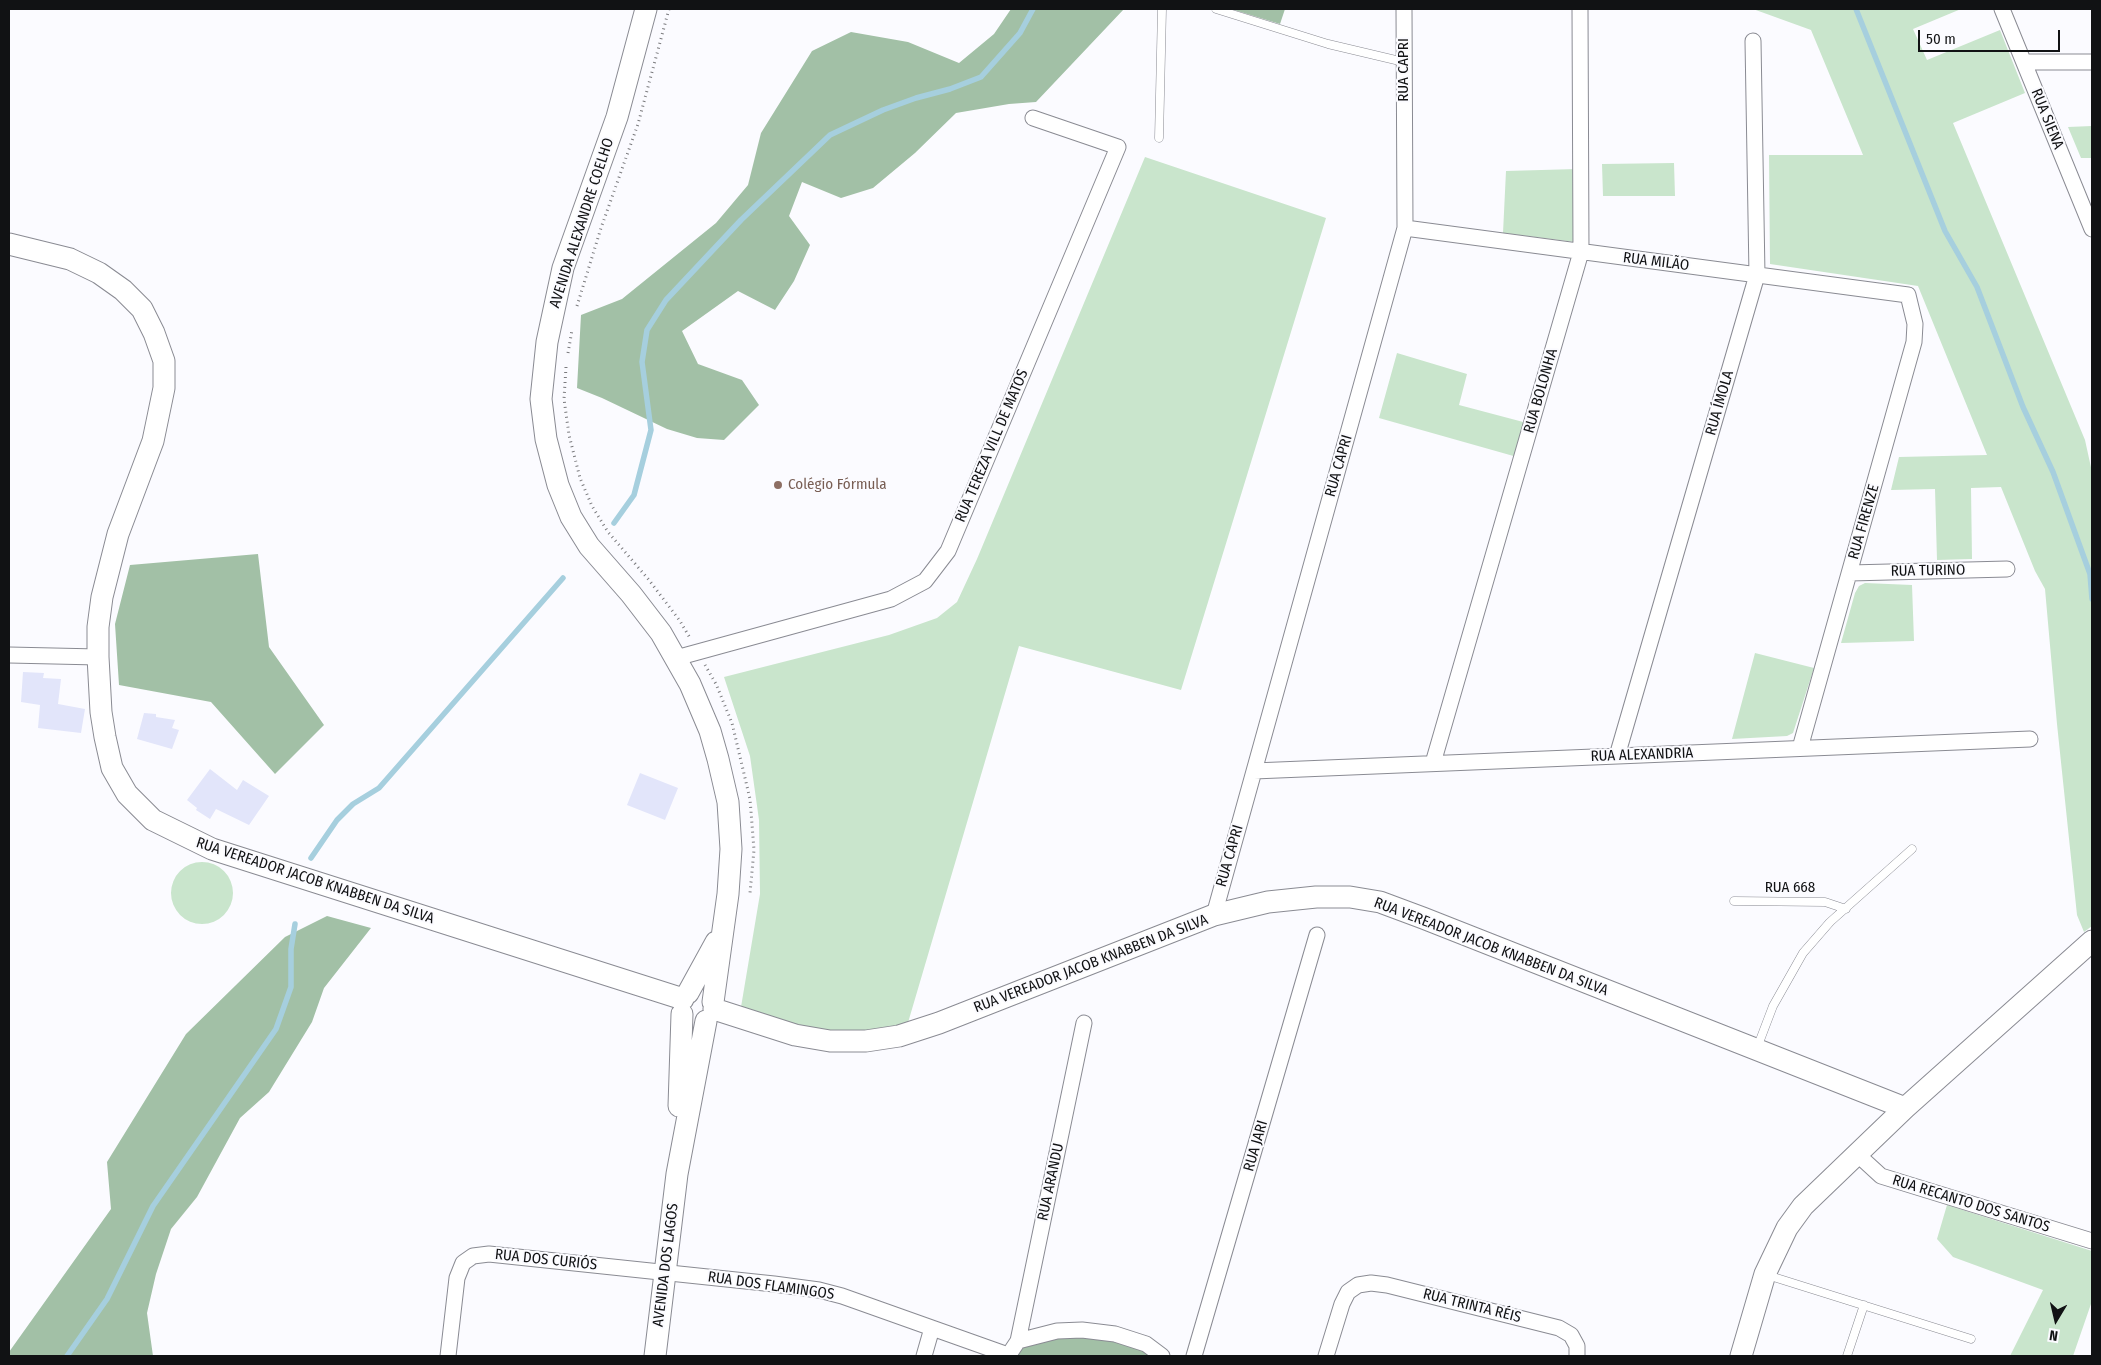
<!DOCTYPE html>
<html>
<head>
<meta charset="utf-8">
<style>
	body { margin:0 }
	#map { position:relative; width:2101px; height:1365px; overflow:hidden; background:#fbfbff; font-family:"Fira Sans Condensed",sans-serif }
	canvas { display:block }
	.frame { position:absolute; inset:0; border:10px solid #111214; pointer-events:none }
	.north { position:absolute; left:2031px; top:1295px; width:50px; height:50px; -webkit-text-stroke:4px #fbfbff; paint-order:stroke; rotate:189deg; font-size:14px; font-weight:700; line-height:20px; text-align:center; color:#111214 }
	.north::after { content:''; display:block; margin:auto; width:18px; height:22px; background:#111214; clip-path:polygon(50% 0,100% 100%,50% 72%,0 100%) }
	.scale { position:absolute; left:1918px; top:30px; width:142px; height:22px; box-sizing:border-box; border:2px solid #111214; border-top:0; padding-left:6px; font-size:15px; line-height:18px; white-space:nowrap; color:#111214; -webkit-text-stroke:4px #fbfbff; paint-order:stroke }
</style>
</head>
<body>
<div id="map">
<canvas width="2101" height="1365"></canvas>
<div class="frame"></div>
<div class="north">N</div>
<div class="scale">50 m</div>
</div>
<script>
const ctx = document.querySelector('canvas').getContext('2d');
ctx.lineJoin = 'round';
function fillPath(path, color) { ctx.fillStyle = color; ctx.fill(path, 'evenodd'); }
const shape = rows => new Path2D(rows.map(r => 'M' + r).join(''));
function strokePath(path, color, width, dash) { ctx.strokeStyle = color; ctx.lineWidth = width; ctx.lineCap = dash ? 'butt' : 'round'; ctx.setLineDash(dash || []); ctx.stroke(path); }
function label(font, color, halo, rows, align = 'center') {
  ctx.font = font + ' "Fira Sans Condensed",sans-serif'; ctx.lineWidth = 4; ctx.setLineDash([]); ctx.textBaseline = 'middle'; ctx.strokeStyle = halo; ctx.fillStyle = color; for (const [text, x, y, turn = 0] of rows) {
    ctx.save(); ctx.translate(x, y); ctx.rotate((+turn || 0) * Math.PI / 180); ctx.textAlign = isNaN(turn) ? turn : align; if (halo) ctx.strokeText(text, 0, 0); ctx.fillText(text, 0, 0); ctx.restore();
  }
}
const green = shape([
	[1753,9,1961,9,1913,29,1927,60,2000,30,2025,93,1953,123,2085,440,2092,472,2092,926,2084,932,2077,915,2057,724,2045,589,2035,571,2001,487,1971,488,1972,559,1937,560,1935,489,1891,490,1899,457,1987,455,1918,286,1770,264,1769,155,1863,155,1811,30],
	[2092,126,2092,158,2081,158,2068,127],
	[1145,157,1326,218,1181,690,1019,646,907,1026,865,1034,797,1028,741,1007,760,894,759,820,750,756,724,677,889,635,937,618,957,602,977,559],
	[1674,163,1675,196,1603,196,1602,164],
	[1577,169,1575,242,1503,233,1506,171],
	[1397,353,1467,374,1459,405,1527,423,1517,457,1379,418],
	[1865,583,1912,585,1914,641,1841,643,1855,593,1859,586],
	[1755,653,1814,668,1793,733,1787,736,1732,739],
	'171 893a31 31 0 1 1 62 0a31 31 0 1 1-62 0Z',
	[1947,1205,2092,1251,2092,1301,2073,1356,2010,1356,2043,1290,1953,1257,1937,1239]
]);
const forest = shape([
	[1011,9,1124,9,1036,102,1009,104,956,113,915,153,873,188,841,198,802,182,789,216,810,245,794,281,775,310,738,291,682,331,698,364,742,380,759,405,724,440,697,438,667,429,602,398,577,388,581,315,622,299,716,223,748,185,761,133,812,51,851,32,908,42,959,63,994,34],
	[1231,9,1285,9,1280,24],
	[258,554,269,647,324,725,275,774,211,702,119,685,115,624,130,565],
	[327,916,371,928,324,988,312,1022,269,1092,240,1118,197,1197,171,1229,156,1274,147,1313,153,1356,9,1356,9,1352,111,1209,107,1162,186,1034,285,937],
	[1082,1337,1114,1341,1142,1350,1151,1356,1016,1356,1022,1347,1058,1338]
]);
const stream = shape([
	[1856,9,1945,231,1977,287,2023,407,2053,472,2090,574,2092,599],
	[614,523,634,495,651,430,642,362,647,330,666,300,741,220,830,135,883,110,916,98,950,89,981,77,1020,33,1033,9],
	[311,858,337,820,353,804,379,788,563,578],
	[67,1356,107,1299,153,1206,276,1029,291,987,291,949,295,924]
]);
const building = shape([
	[23,672,44,673,43,678,61,679,58,704,85,709,81,733,38,728,40,705,21,702],
	[144,713,156,714,156,717,175,720,172,728,179,730,172,749,137,739],
	[210,769,237,790,243,780,269,796,249,825,216,809,210,819,196,810,197,808,187,800],
	[640,773,678,788,665,820,627,805]
]);
const path = shape([
	[577,306,601,228,638,124,669,9],
	[568,353,572,330],
	[566,367,564,399,569,435,580,478,592,506,608,532,649,580,680,621,690,638],
	[705,665,716,684,732,723,750,799,754,850,750,893]
]);
const lane = shape([
	[1216,9,1328,44,1404,62],
	[1159,138,1162,9],
	[1734,901,1825,902,1846,909],
	[1757,1048,1773,1006,1803,953,1830,922,1912,849],
	[1767,1275,1971,1339],
	[1847,1356,1864,1305]
]);
const street = shape([
	[2002,9,2092,229],
	[2024,62,2092,62],
	[1405,228,1908,295,1915,324,1914,342,1800,748],
	[1850,573,2007,569],
	[9,655,98,657],
	[676,658,891,599,925,581,948,551,1118,147,1033,118],
	[1617,756,1757,275,1753,41],
	[1433,763,1581,252,1580,9],
	[1254,771,2030,739],
	[1214,915,1405,228,1404,9],
	[1857,1154,1881,1176,2092,1241],
	[932,1328,1008,1355],
	[1018,1341,1084,1023],
	[448,1356,457,1278,463,1263,473,1256,489,1254,774,1284,819,1290,842,1296,932,1328,924,1356],
	[1008,1356,1018,1341,1057,1331,1082,1330,1115,1334,1146,1344,1162,1356],
	[1194,1356,1317,935],
	[1326,1356,1342,1304,1348,1292,1358,1285,1371,1283,1387,1285,1559,1328,1571,1335,1577,1346,1577,1356]
]);
const secondary = shape([
	[646,9,617,117,563,268,547,342,541,399,546,439,558,485,571,517,589,546,631,594,661,633,690,684,710,731,718,759,728,802,731,849,728,894,713,1002],
	[9,244,70,259,99,273,123,290,142,309,154,333,164,361,164,388,153,441,118,534,102,597,98,627,98,657,101,712,105,737,112,768,127,794,153,820,212,849,683,999],
	[688,993,716,942],
	[714,1009,795,1035,830,1041,866,1041,899,1036,939,1023,1214,915,1268,902,1316,897,1350,897,1380,902,1423,918,1905,1108,2092,941],
	[679,1106,682,1014],
	[655,1356,677,1174,706,1021],
	[1741,1356,1765,1274,1787,1228,1803,1206,1905,1108]
]);
const markers = [
	[778,485,5,"#8d6e63"]
];
const streetNames = [
	["RUA CAPRI",1404,70,-90],
	["RUA SIENA",2047,119,68],
	["AVENIDA ALEXANDRE COELHO",582,223,-72],
	["RUA MILÃO",1656,262,7],
	["RUA BOLONHA",1541,391,-74],
	["RUA ÍMOLA",1720,403,-74],
	["RUA TEREZA VILL DE MATOS",992,446,-67],
	["RUA CAPRI",1339,466,-74],
	["RUA FIRENZE",1864,522,-74],
	["RUA TURINO",1928,571,-1],
	["RUA ALEXANDRIA",1642,755,-2],
	["RUA CAPRI",1230,856,-74],
	["RUA VEREADOR JACOB KNABBEN DA SILVA",315,881,18],
	["RUA 668",1790,888],
	["RUA VEREADOR JACOB KNABBEN DA SILVA",1491,947,21],
	["RUA VEREADOR JACOB KNABBEN DA SILVA",1091,964,-21],
	["RUA JARI",1256,1146,-74],
	["RUA ARANDU",1051,1182,-78],
	["RUA RECANTO DOS SANTOS",1971,1204,17],
	["RUA DOS CURIÓS",546,1260,6],
	["AVENIDA DOS LAGOS",666,1265,-83],
	["RUA DOS FLAMINGOS",771,1286,8],
	["RUA TRINTA RÉIS",1472,1306,14]
];
const educationNames = [
	["Colégio Fórmula",788,485]
];
fillPath(green, '#c9e5cc');
fillPath(forest, '#a2c0a6');
strokePath(stream, '#a6cfde', 5.5);
fillPath(building, '#e2e5fa');
strokePath(lane, '#8a8b93', 9);
strokePath(street, '#8a8b93', 17);
strokePath(secondary, '#8a8b93', 23);
strokePath(path, '#7b7b7e', 3, [1, 4]);
strokePath(lane, '#fff', 8);
strokePath(street, '#fff', 15);
strokePath(secondary, '#fff', 21);
for (const [x, y, r, color] of markers) { const dot = new Path2D(); dot.arc(x, y, r, 0, 2 * Math.PI); ctx.fillStyle = color; ctx.fill(dot); strokePath(dot, '#fbfbff', 2); }
label('15px', '#111214', '#fbfbff', streetNames);
label('15px', '#785e54', '#fbfbff', educationNames, 'left');
</script>
</body>
</html>
